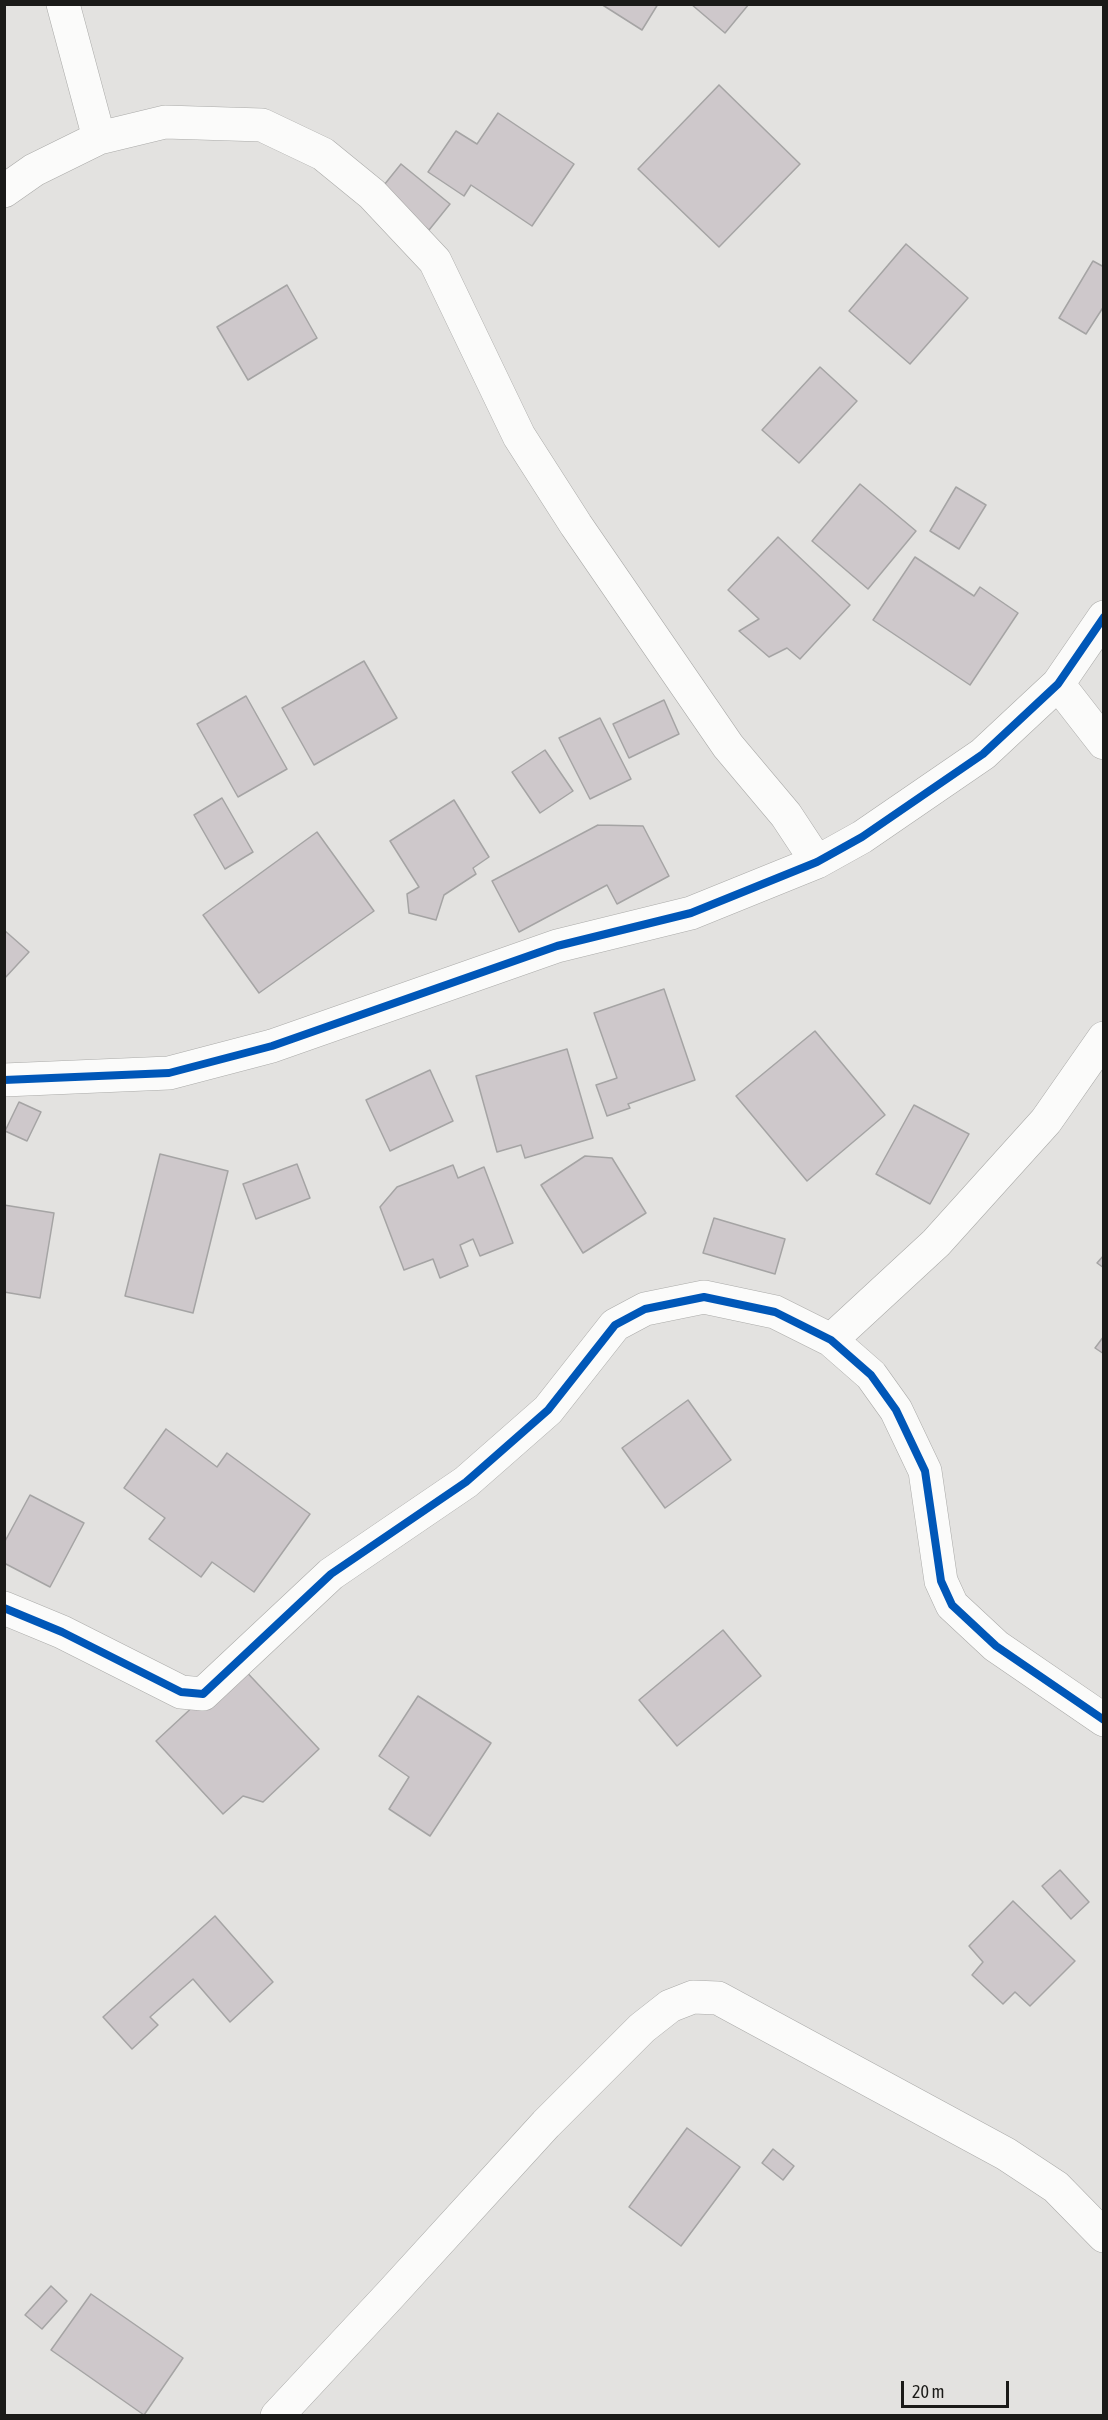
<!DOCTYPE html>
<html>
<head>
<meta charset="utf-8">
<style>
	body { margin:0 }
	#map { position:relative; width:1108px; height:2420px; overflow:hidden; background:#e3e2e0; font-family:"Asap Condensed",sans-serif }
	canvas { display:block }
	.frame { position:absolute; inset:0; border:6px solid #1a1a18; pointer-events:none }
	.scale { position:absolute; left:901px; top:2381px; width:108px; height:27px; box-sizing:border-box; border:3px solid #1a1a18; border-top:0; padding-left:8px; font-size:18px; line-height:21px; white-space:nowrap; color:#1a1a18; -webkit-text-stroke:4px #e4e2df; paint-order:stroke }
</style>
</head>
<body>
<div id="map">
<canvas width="1108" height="2420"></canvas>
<div class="frame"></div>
<div class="scale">20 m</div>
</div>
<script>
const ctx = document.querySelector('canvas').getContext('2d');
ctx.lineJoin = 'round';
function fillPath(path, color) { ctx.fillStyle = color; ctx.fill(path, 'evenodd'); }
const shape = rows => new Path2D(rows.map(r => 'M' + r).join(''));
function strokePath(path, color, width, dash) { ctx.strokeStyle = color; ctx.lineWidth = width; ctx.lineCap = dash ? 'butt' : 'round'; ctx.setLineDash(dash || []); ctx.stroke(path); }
const building = shape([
	[601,4,658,4,642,30,601,4],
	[691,4,749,4,725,33,691,4],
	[719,85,800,164,719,247,638,169,719,85],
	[498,113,574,164,532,226,471,185,464,196,428,172,456,131,477,144,498,113],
	[401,164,450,204,429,230,380,190,401,164],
	[906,244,968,298,910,364,849,311,906,244],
	[1093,261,1104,267,1104,306,1086,334,1059,318,1093,261],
	[287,285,317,338,248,380,217,327,287,285],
	[820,367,857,401,799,463,762,430,820,367],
	[860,484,916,531,868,589,812,541,860,484],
	[956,487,986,505,959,549,930,531,956,487],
	[778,537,850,605,800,659,787,648,769,657,739,631,759,619,728,590,778,537],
	[915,557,974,596,980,587,1018,613,970,685,873,620,915,557],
	[364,661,397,718,314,765,282,708,364,661],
	[246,696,287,769,238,797,197,724,246,696],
	[664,700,679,734,629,758,613,724,664,700],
	[600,718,631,779,590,799,559,738,600,718],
	[545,750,573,791,540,813,512,772,545,750],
	[222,798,253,852,225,869,194,815,222,798],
	[454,800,489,857,473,868,476,874,444,895,436,920,409,913,407,894,419,887,390,841,454,800],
	[598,825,643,826,669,876,617,904,607,885,519,932,492,881,598,825],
	[317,832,374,911,259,993,203,915,317,832],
	[4,930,29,952,4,979,4,930],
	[664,989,695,1080,628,1104,630,1108,607,1116,596,1085,617,1078,594,1013,664,989],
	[815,1031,885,1115,807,1181,736,1096,815,1031],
	[567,1049,593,1138,525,1158,521,1145,497,1152,476,1076,567,1049],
	[430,1070,453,1121,390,1151,366,1100,430,1070],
	[19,1102,41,1112,27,1141,5,1131,19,1102],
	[914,1105,969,1134,930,1204,876,1174,914,1105],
	[160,1154,228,1171,193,1313,125,1296,160,1154],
	[585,1156,612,1158,646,1213,583,1253,541,1185,585,1156],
	[297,1164,310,1198,256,1219,243,1184,297,1164],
	[453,1165,458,1178,484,1167,513,1243,480,1256,473,1239,460,1245,468,1266,440,1278,433,1259,404,1270,380,1207,397,1187,453,1165],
	[4,1205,54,1213,40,1298,4,1292,4,1205],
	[714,1218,785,1239,775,1274,703,1253,714,1218],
	[1104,1255,1104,1268,1097,1263,1104,1255],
	[1104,1336,1104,1354,1095,1348,1104,1336],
	[688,1400,731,1460,665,1508,622,1448,688,1400],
	[166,1429,217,1467,227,1453,310,1514,254,1592,212,1562,201,1577,149,1539,165,1518,124,1488,166,1429],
	[30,1495,84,1523,50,1587,4,1563,4,1543,30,1495],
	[723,1630,761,1676,677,1746,639,1700,723,1630],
	[239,1664,319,1749,263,1802,243,1796,223,1814,156,1741,239,1664],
	[418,1696,491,1743,430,1836,389,1809,409,1777,379,1756,418,1696],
	[1060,1870,1089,1902,1071,1919,1042,1886,1060,1870],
	[1013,1901,1075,1961,1030,2006,1015,1992,1003,2004,972,1975,983,1962,969,1946,1013,1901],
	[215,1916,273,1982,230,2022,193,1979,150,2017,158,2025,132,2049,103,2017,215,1916],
	[687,2128,740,2167,681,2246,629,2207,687,2128],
	[773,2149,794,2166,783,2180,762,2163,773,2149],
	[51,2286,67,2301,42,2329,25,2315,51,2286],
	[91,2294,183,2358,144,2415,51,2350,91,2294]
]);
const street = shape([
	[63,4,99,138],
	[4,191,34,170,99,138,165,122,262,125,323,154,372,194,435,261,519,436,576,525,728,746,786,815,817,862],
	[1058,684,1104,743],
	[4,1080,169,1073,272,1046,557,946,691,913,817,862,862,837,983,754,1058,684,1104,617],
	[831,1340,936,1243,1046,1121,1104,1038],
	[4,1608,62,1632,181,1692,203,1694,331,1574,466,1482,548,1410,615,1325,645,1309,704,1297,775,1312,831,1340,871,1375,896,1410,925,1471,941,1581,952,1605,996,1646,1104,1720],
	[277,2416,389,2296,546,2124,642,2028,670,2006,693,1997,718,1998,1006,2154,1056,2187,1104,2236]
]);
const cycleway = shape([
	[4,1080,169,1073,272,1046,557,946,691,913,817,862,862,837,983,754,1058,684,1104,617],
	[4,1608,62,1632,181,1692,203,1694,331,1574,466,1482,548,1410,615,1325,645,1309,704,1297,775,1312,831,1340,871,1375,896,1410,925,1471,941,1581,952,1605,996,1646,1104,1720]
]);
fillPath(building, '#cec8cb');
strokePath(building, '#a5a4a4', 1.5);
strokePath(street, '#aaaaa8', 34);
strokePath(street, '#fbfbfa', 33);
strokePath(cycleway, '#0057b8', 8);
</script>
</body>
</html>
